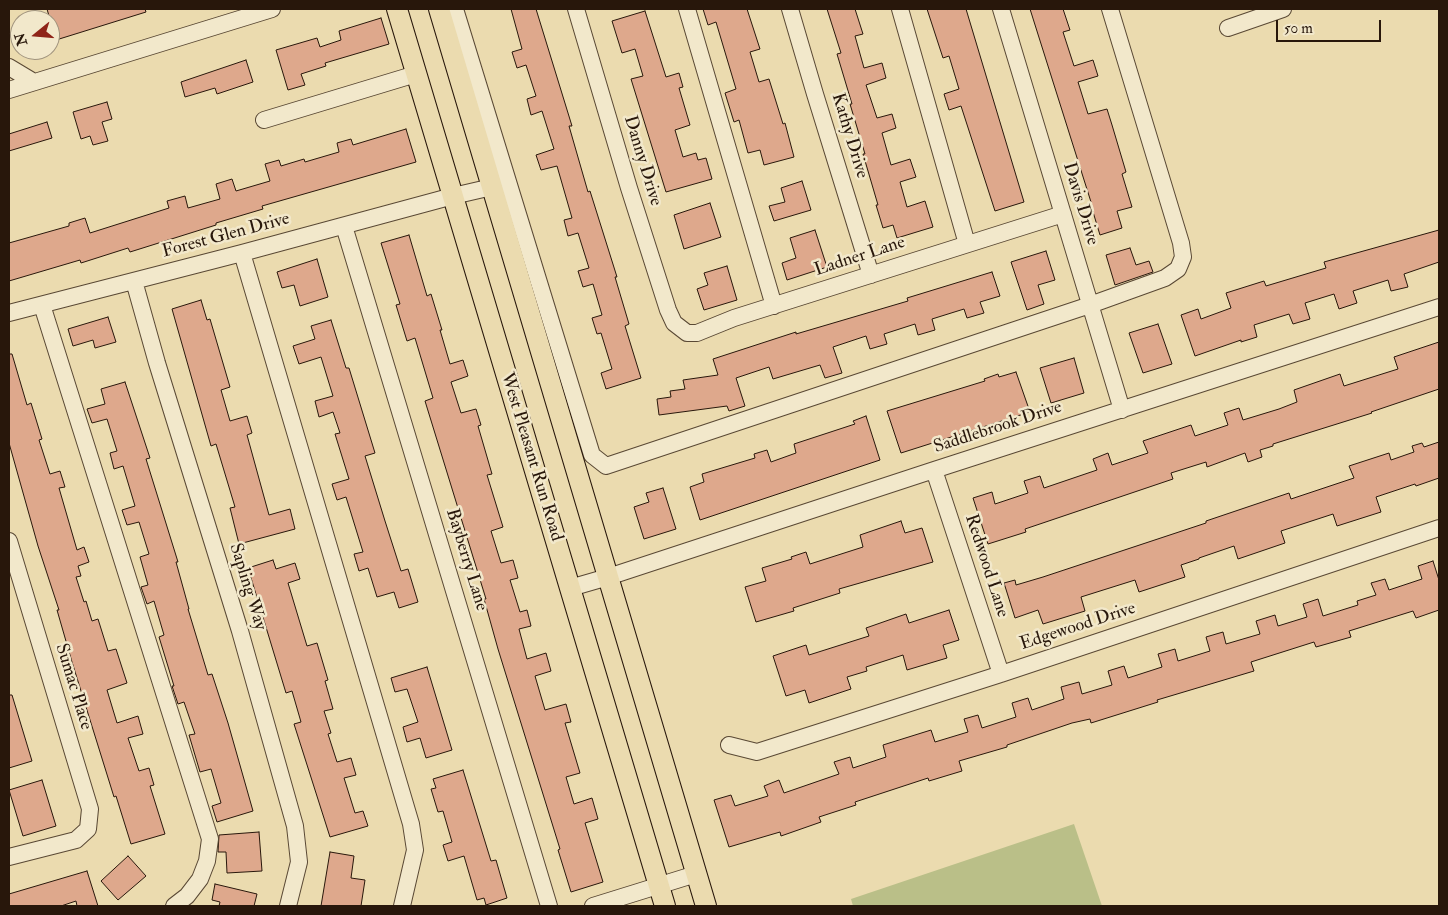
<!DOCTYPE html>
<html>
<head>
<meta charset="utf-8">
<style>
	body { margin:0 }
	#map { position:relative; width:1448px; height:915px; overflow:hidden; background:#ebdbaf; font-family:"IM FELL Double Pica",serif }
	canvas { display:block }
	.frame { position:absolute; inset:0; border:10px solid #28170b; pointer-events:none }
	.north { position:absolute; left:10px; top:10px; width:50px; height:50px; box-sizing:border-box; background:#f2e8cb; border:1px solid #a1947e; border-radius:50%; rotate:253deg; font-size:14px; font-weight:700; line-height:20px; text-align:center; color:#28170b }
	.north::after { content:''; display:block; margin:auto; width:18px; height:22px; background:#8f2418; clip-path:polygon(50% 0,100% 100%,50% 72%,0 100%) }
	.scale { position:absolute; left:1276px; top:20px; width:105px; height:22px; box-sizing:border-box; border:2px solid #28170b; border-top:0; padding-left:6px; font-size:15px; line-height:18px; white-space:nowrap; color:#28170b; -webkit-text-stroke:4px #f2e8cb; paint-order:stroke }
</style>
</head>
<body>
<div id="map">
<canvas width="1448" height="915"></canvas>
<div class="frame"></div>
<div class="north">N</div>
<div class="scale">50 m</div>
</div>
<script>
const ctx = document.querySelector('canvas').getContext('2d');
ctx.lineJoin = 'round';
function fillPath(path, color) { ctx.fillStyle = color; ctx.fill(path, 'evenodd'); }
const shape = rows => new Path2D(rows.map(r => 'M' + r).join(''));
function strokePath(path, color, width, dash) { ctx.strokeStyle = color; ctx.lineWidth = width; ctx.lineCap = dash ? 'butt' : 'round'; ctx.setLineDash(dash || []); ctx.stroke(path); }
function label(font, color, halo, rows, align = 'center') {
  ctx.font = font + ' "IM FELL Double Pica",serif'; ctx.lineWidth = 5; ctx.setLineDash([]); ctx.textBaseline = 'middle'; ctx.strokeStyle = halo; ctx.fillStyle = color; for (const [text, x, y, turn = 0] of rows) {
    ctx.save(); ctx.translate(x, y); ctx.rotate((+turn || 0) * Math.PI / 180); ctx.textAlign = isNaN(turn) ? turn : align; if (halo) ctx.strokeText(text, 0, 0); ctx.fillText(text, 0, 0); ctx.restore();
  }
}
const green = shape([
	[1074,824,1102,906,853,906,851,899]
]);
const building = shape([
	[47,9,145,9,146,12,56,40,47,9],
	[511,9,536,9,572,126,569,126,588,192,590,191,617,277,615,277,629,324,625,326,641,378,606,389,601,373,612,369,601,333,597,334,592,318,602,315,593,284,583,287,578,271,589,268,578,233,568,236,564,220,572,218,557,166,541,170,536,155,554,149,542,111,531,115,527,99,536,96,526,65,517,68,512,52,522,49,511,9],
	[703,9,747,9,760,49,750,52,759,82,769,79,783,124,785,123,794,157,764,165,760,150,748,153,739,120,734,122,725,93,736,89,716,22,708,25,703,9],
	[827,9,855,9,863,34,855,36,864,68,882,63,886,78,866,85,877,118,892,114,896,128,882,133,891,165,910,159,916,177,900,182,907,207,925,201,933,227,897,238,893,225,883,228,876,205,878,205,863,154,865,154,850,104,852,104,837,54,841,53,827,9],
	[927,9,966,9,1024,202,995,211,961,106,949,110,944,94,959,89,949,56,943,58,927,9],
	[1030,9,1063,9,1070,30,1063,32,1074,66,1093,60,1098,76,1078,82,1088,114,1107,109,1112,125,1126,172,1122,174,1132,207,1117,211,1122,228,1100,235,1090,202,1091,202,1030,9],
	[645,11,666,77,679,73,683,87,679,88,690,125,675,130,683,157,696,153,698,160,706,158,712,179,666,192,631,79,643,76,635,49,622,53,612,21,645,11],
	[381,18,389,44,325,63,326,66,301,74,305,85,288,90,276,50,317,38,320,47,341,40,339,31,381,18],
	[246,60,253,82,217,94,215,88,185,97,181,82,246,60],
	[107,102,112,119,102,122,108,141,93,145,90,136,81,139,73,112,107,102],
	[47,122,52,138,9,151,9,134,47,122],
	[406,129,416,162,262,206,263,209,216,223,216,225,130,252,128,248,81,263,80,260,9,281,9,243,69,226,69,223,85,218,90,233,169,208,167,201,185,196,188,208,220,199,216,184,232,179,236,191,270,181,265,164,279,160,281,166,304,159,305,162,339,152,337,143,351,139,353,145,406,129],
	[802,181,811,210,774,221,769,206,785,202,781,188,802,181],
	[710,203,721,237,684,249,674,215,710,203],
	[815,230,827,267,787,280,782,263,796,258,790,238,815,230],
	[1439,230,1439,262,1404,274,1408,287,1391,291,1388,280,1353,291,1357,303,1339,309,1334,294,1305,303,1310,319,1293,324,1289,314,1254,325,1257,337,1241,342,1241,340,1195,356,1181,315,1198,309,1201,319,1231,308,1226,293,1264,281,1266,286,1326,268,1324,262,1439,230],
	[409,235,427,296,431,294,442,330,440,330,450,364,463,360,468,376,451,382,461,413,476,409,481,425,478,426,492,474,487,475,503,527,491,531,501,563,513,560,518,578,510,580,520,612,527,610,531,626,519,629,527,659,546,653,551,671,535,676,545,710,566,704,571,722,565,723,580,773,566,777,574,804,592,798,598,819,585,823,603,882,571,892,558,850,560,849,498,649,484,599,486,599,425,401,433,398,415,338,407,341,396,305,400,304,381,243,409,235],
	[1130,248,1136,265,1149,261,1153,272,1115,285,1106,255,1130,248],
	[1046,251,1055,280,1038,285,1044,304,1027,310,1011,262,1046,251],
	[317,259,328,297,300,306,294,285,282,288,277,272,317,259],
	[727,266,737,300,704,310,697,289,708,285,704,273,727,266],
	[992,272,1000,296,980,302,984,313,967,318,964,309,932,319,935,330,918,335,915,324,884,334,887,344,870,349,866,336,833,347,842,373,825,378,820,365,773,379,769,367,736,378,745,406,729,411,727,406,659,415,657,399,671,397,670,391,685,389,683,380,718,375,713,359,796,332,796,334,908,301,907,298,992,272],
	[201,300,207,320,210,319,230,387,221,390,230,421,247,416,252,433,247,435,269,515,290,509,295,529,239,544,230,508,235,507,216,444,211,446,172,309,201,300],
	[108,317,116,342,95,348,93,340,73,346,68,329,108,317],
	[331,320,346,368,349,368,375,453,365,456,385,521,401,571,408,569,418,602,399,608,394,592,377,597,368,568,359,571,354,554,363,552,346,497,337,500,332,484,349,479,335,434,340,433,333,412,319,417,315,401,333,396,321,357,299,364,293,346,315,339,311,326,331,320],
	[1158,324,1172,364,1143,373,1129,333,1158,324],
	[1439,342,1439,389,1371,412,1372,413,1273,444,1273,446,1260,450,1262,457,1248,462,1245,453,1207,467,1206,462,1171,473,1173,479,1025,529,1026,532,988,544,973,498,992,492,995,504,1028,493,1024,481,1040,476,1044,488,1097,470,1093,459,1108,453,1112,465,1148,453,1143,441,1191,425,1195,436,1228,425,1224,413,1239,408,1243,420,1279,409,1297,402,1294,390,1340,374,1344,386,1398,369,1394,357,1439,342],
	[9,354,12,354,27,405,31,403,42,439,39,440,50,474,60,471,65,487,59,488,77,550,84,547,89,562,78,566,81,576,76,577,84,602,86,601,92,621,98,619,108,651,116,649,127,683,107,690,117,723,138,716,143,734,128,738,139,771,149,768,154,785,150,786,165,834,131,844,116,796,114,797,72,662,57,610,59,610,38,546,9,443,9,354],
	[1074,358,1084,393,1051,403,1040,368,1074,358],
	[1016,372,1030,412,901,453,887,411,985,381,984,379,998,374,999,377,1016,372],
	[125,382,150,458,146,459,178,562,176,562,189,609,188,609,208,675,212,674,228,723,253,811,217,822,212,806,221,803,211,769,200,772,189,735,195,734,184,702,178,704,172,686,174,686,159,637,164,635,154,601,147,604,141,587,148,585,140,557,149,554,139,522,127,525,122,510,135,506,123,466,114,469,110,453,117,451,107,419,92,423,87,409,105,404,101,389,125,382],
	[866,416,880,460,700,520,690,487,704,482,702,474,755,458,754,454,767,450,771,462,796,453,794,444,855,424,853,421,866,416],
	[1439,442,1439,478,1416,486,1415,484,1376,497,1381,512,1337,526,1333,514,1281,531,1285,543,1238,559,1234,546,1199,558,1199,559,1181,565,1185,577,1139,592,1135,580,1081,597,1085,611,1043,624,1038,610,1015,618,1004,583,1015,580,1016,585,1043,577,1206,523,1206,521,1289,493,1291,499,1354,478,1349,466,1389,453,1391,460,1414,452,1412,446,1422,443,1424,447,1439,442],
	[663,488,676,529,644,539,634,507,649,502,646,493,663,488],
	[901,521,905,533,922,528,933,562,839,589,840,593,793,608,794,611,756,622,745,587,766,581,762,568,792,559,791,557,806,552,810,564,863,547,860,535,901,521],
	[273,560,276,569,295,563,300,579,288,583,307,646,317,643,328,680,325,681,333,709,324,711,331,733,328,734,337,762,351,758,356,775,344,778,355,813,363,811,368,826,330,837,294,724,301,722,292,691,286,693,248,568,273,560],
	[1433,561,1439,580,1439,610,1416,618,1413,611,1349,631,1351,637,1316,647,1314,642,1251,662,1254,671,1157,700,1158,702,1091,723,1090,719,1072,723,1007,745,1007,747,959,761,962,771,929,781,928,778,855,802,856,805,819,817,821,822,781,836,780,832,729,847,714,800,731,795,735,806,768,796,764,786,779,780,784,793,839,774,834,762,850,757,853,768,886,757,883,745,931,730,935,742,968,732,964,719,978,715,982,728,1016,717,1012,703,1028,698,1032,710,1064,699,1061,687,1079,682,1082,694,1112,685,1108,671,1124,666,1128,678,1162,667,1158,654,1175,649,1178,661,1210,651,1206,637,1223,632,1226,644,1260,634,1256,621,1275,615,1278,626,1307,617,1303,604,1318,599,1323,616,1358,605,1357,601,1376,595,1371,583,1385,579,1389,590,1422,579,1418,566,1433,561],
	[949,610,959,640,943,645,947,658,907,670,903,655,866,667,867,671,847,677,851,689,809,703,805,690,786,696,773,656,806,645,809,655,869,636,866,628,906,614,909,623,949,610],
	[427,667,452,750,426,758,420,738,407,742,403,727,418,722,407,689,395,692,391,678,427,667],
	[9,695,12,695,32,761,9,768,9,695],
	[463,770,491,861,496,860,507,898,486,905,484,898,477,900,464,856,448,861,443,845,452,842,443,811,438,812,431,789,436,788,433,779,463,770],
	[42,780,56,826,23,836,9,790,42,780],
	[259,832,262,871,227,873,226,852,218,852,219,835,259,832],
	[330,852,354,856,351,878,365,880,361,906,321,906,330,852],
	[128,856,146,876,118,900,101,881,128,856],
	[87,871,98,906,77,906,76,901,61,906,9,906,9,894,87,871],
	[215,884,257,894,254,906,219,906,220,902,212,900,215,884]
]);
const minor = shape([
	[455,9,592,455,606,466,1090,305,1165,278,1178,269,1183,257,1181,243,1110,9],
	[576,9,629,188,668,310,674,323,687,333,697,333,734,318,1063,214],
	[687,9,774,306],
	[790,9,815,94,871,275],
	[900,9,967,244],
	[1001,9,1122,410],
	[1228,28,1283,9],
	[9,67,34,82],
	[9,90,272,9],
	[264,120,416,74],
	[344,226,549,906],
	[242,253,411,824,415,850,402,906],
	[134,281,157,363,240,631,295,826,299,862,288,906],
	[42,305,210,839,207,861,200,879,187,896,174,906],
	[9,313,242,253,453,196,492,187],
	[934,470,1001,674],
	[9,541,90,809,88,829,76,840,9,857],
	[570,588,608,577,934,470,1439,307],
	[729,745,757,752,1001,674,1439,528],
	[593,906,696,874]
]);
const major = shape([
	[397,9,665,906],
	[439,9,706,906]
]);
const streetNames = [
	["Kathy Drive",849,136,73],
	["Danny Drive",642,161,73],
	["Davis Drive",1080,204,73],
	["Forest Glen Drive",226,236,-15],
	["Ladner Lane",860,257,-18],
	["Saddlebrook Drive",998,428,-18],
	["West Pleasant Run Road",531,457,73],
	["Bayberry Lane",466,560,73],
	["Redwood Lane",986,566,72],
	["Sapling Way",247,587,73],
	["Edgewood Drive",1078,627,-18],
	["Sumac Place",73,687,73]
];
fillPath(green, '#babf88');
fillPath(building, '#dea88c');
strokePath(building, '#28170b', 1);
strokePath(minor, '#594834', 18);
strokePath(major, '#28170b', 22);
strokePath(minor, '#f2e8cb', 16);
strokePath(major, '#ebdbaf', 20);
label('18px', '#28170b', '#f2e8cb', streetNames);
</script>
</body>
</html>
